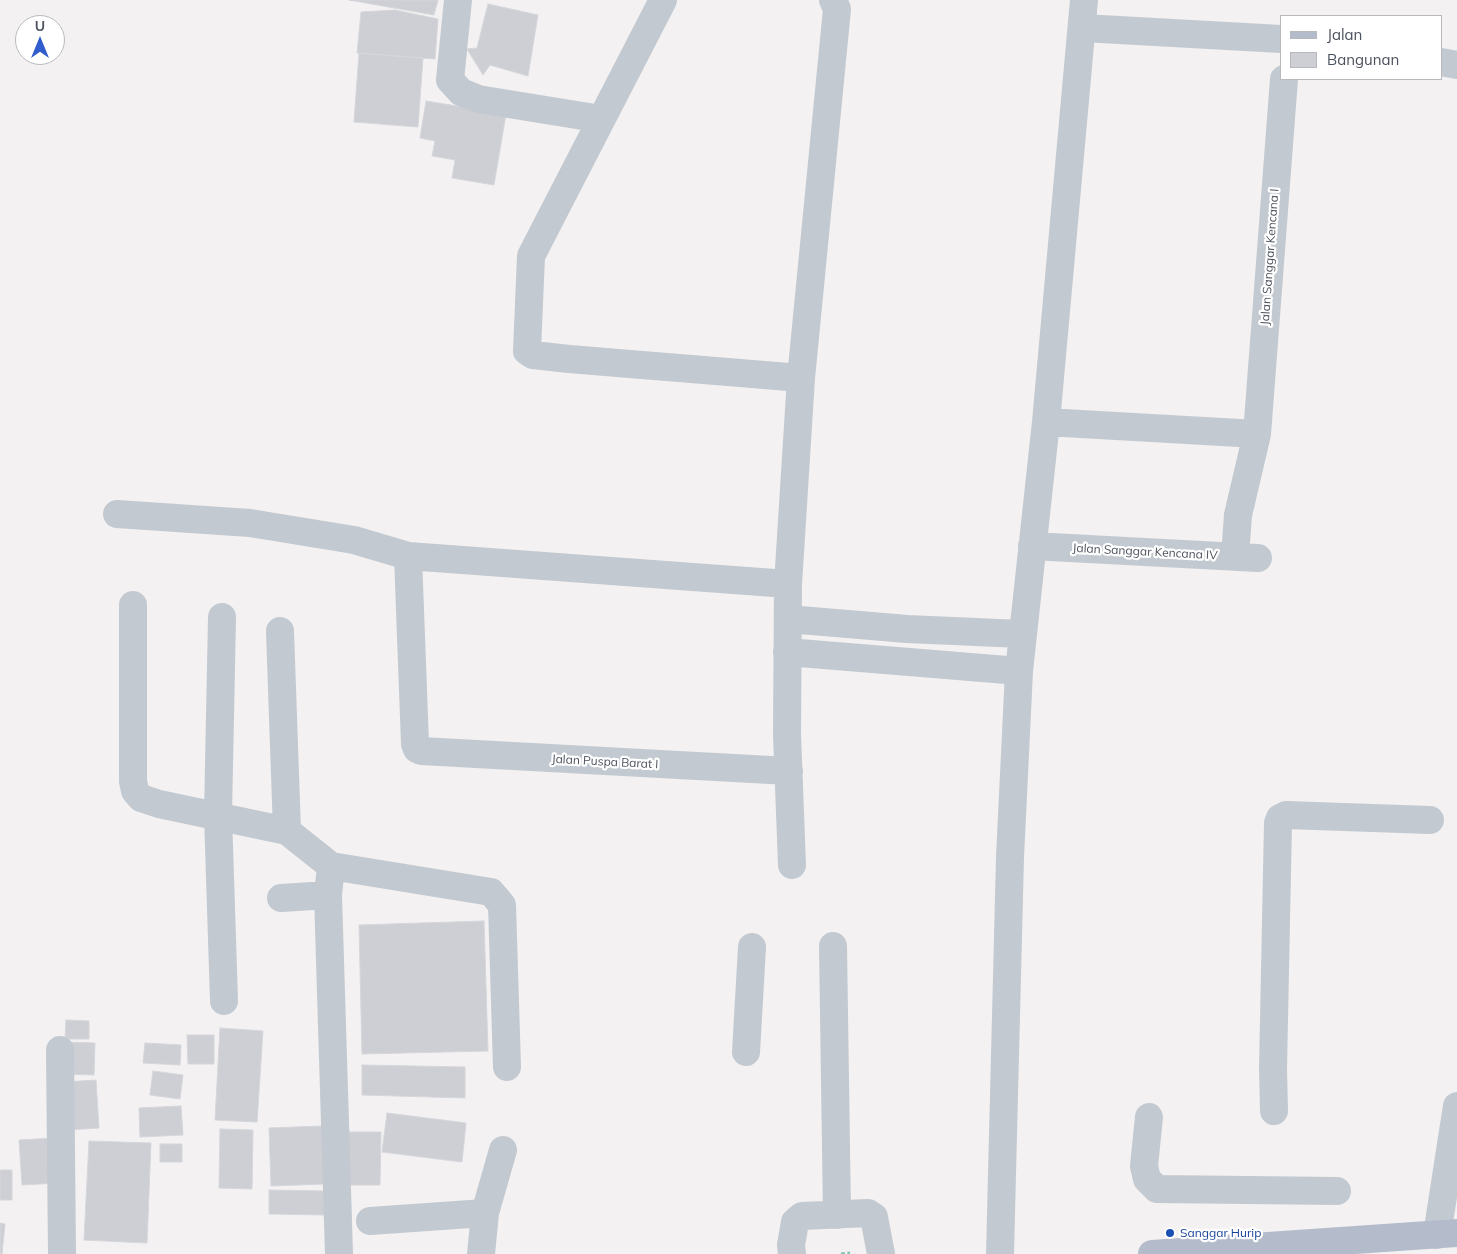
<!DOCTYPE html>
<html>
<head>
<meta charset="utf-8">
<style>
	body { margin:0 }
	#map { position:relative; width:1457px; height:1254px; overflow:hidden; background:#f3f1f1; font-family:Mulish,sans-serif }
	canvas { display:block }
	.legend { position:absolute; left:1280px; top:15px; width:162px; height:65px; box-sizing:border-box; background:#fff; border:1px solid #b7b9be; margin:0; padding:6px 9px; list-style:none; font-size:15px; color:#4b515c }
	.legend li { display:flex; align-items:center; gap:10px; height:25px }
	.legend b { width:25px; border:1px solid #b7b9be }
	.north { position:absolute; left:15px; top:15px; width:50px; height:50px; box-sizing:border-box; background:#fff; border:1px solid #b7b9be; border-radius:50%; rotate:0deg; font-size:14px; font-weight:700; line-height:20px; text-align:center; color:#4b515c }
	.north::after { content:''; display:block; margin:auto; width:18px; height:22px; background:#315ccd; clip-path:polygon(50% 0,100% 100%,50% 72%,0 100%) }
</style>
</head>
<body>
<div id="map">
<canvas width="1457" height="1254"></canvas>
<ul class="legend">
<li><b style="height:6px;background:#b4bccc"></b>Jalan</li>
<li><b style="height:14px;background:#cecfd4"></b>Bangunan</li>
</ul>
<div class="north">U</div>
</div>
<script>
const ctx = document.querySelector('canvas').getContext('2d');
ctx.lineJoin = 'round';
function fillPath(path, color) { ctx.fillStyle = color; ctx.fill(path, 'evenodd'); }
const shape = rows => new Path2D(rows.map(r => 'M' + r).join(''));
function strokePath(path, color, width, dash) { ctx.strokeStyle = color; ctx.lineWidth = width; ctx.lineCap = dash ? 'butt' : 'round'; ctx.setLineDash(dash || []); ctx.stroke(path); }
function label(font, color, halo, rows, align = 'center') {
  ctx.font = font + ' Mulish,sans-serif'; ctx.lineWidth = 4.5; ctx.setLineDash([]); ctx.textBaseline = 'middle'; ctx.strokeStyle = halo; ctx.fillStyle = color; for (const [text, x, y, turn = 0] of rows) {
    ctx.save(); ctx.translate(x, y); ctx.rotate((+turn || 0) * Math.PI / 180); ctx.textAlign = isNaN(turn) ? turn : align; if (halo) ctx.strokeText(text, 0, 0); ctx.fillText(text, 0, 0); ctx.restore();
  }
}
const building = shape([
	[349,0,438,0,434,15,349,0],
	[488,4,538,15,528,76,490,65,483,75,467,49,477,48,488,4],
	[395,10,438,19,435,59,357,53,361,12,395,10],
	[359,53,423,58,418,127,354,122,359,53],
	[426,101,506,114,494,185,452,178,455,160,432,156,435,141,420,138,426,101],
	[484,921,488,1051,362,1054,359,925,484,921],
	[66,1020,89,1021,89,1039,65,1039,66,1020],
	[220,1028,263,1031,257,1122,215,1120,220,1028],
	[187,1035,214,1035,214,1064,188,1064,187,1035],
	[63,1042,95,1043,94,1075,62,1074,63,1042],
	[145,1043,181,1045,180,1065,143,1063,145,1043],
	[362,1065,465,1067,465,1098,362,1095,362,1065],
	[153,1071,183,1075,180,1099,150,1095,153,1071],
	[96,1080,99,1128,68,1130,64,1082,96,1080],
	[181,1106,183,1135,140,1137,139,1108,181,1106],
	[387,1113,466,1123,462,1162,382,1152,387,1113],
	[322,1126,325,1184,271,1186,269,1128,322,1126],
	[220,1129,253,1130,252,1189,219,1188,220,1129],
	[346,1132,381,1132,380,1185,346,1185,346,1132],
	[55,1138,58,1183,22,1185,19,1140,55,1138],
	[89,1141,151,1143,147,1243,84,1240,89,1141],
	[160,1144,182,1144,182,1162,160,1162,160,1144],
	[0,1170,12,1170,12,1200,0,1200,0,1170],
	[269,1190,325,1191,325,1215,269,1214,269,1190],
	[0,1223,5,1224,2,1254,0,1254,0,1223]
]);
const path = shape([
	[841,1254,850,1253]
]);
const minor = shape([
	[458,0,450,80,461,92,478,99,601,119],
	[663,0,531,256,527,351,533,355,569,359,801,378],
	[1083,28,1281,39],
	[1441,62,1457,65],
	[1046,422,1257,434],
	[117,514,250,523,354,540,408,556],
	[1032,546,1258,558],
	[1235,556,1238,515,1257,434,1284,79],
	[788,584,408,556,415,744,417,749,421,751,789,771],
	[133,605,133,781,135,791,141,798,159,804,287,831,331,866,491,892,502,905,507,1067],
	[222,617,218,815,224,1001],
	[788,619,907,629,1022,634],
	[280,631,287,831],
	[787,652,1019,671],
	[792,865,787,734,788,584,801,378,837,9,833,0],
	[331,866,328,895,339,1254],
	[281,898,328,895],
	[833,946,837,1215],
	[60,1050,62,1254],
	[746,1052,752,947],
	[1274,1111,1273,1069,1278,823,1280,818,1286,815,1430,820],
	[1149,1117,1144,1166,1147,1179,1157,1189,1337,1191],
	[485,1213,503,1150],
	[370,1221,485,1213,481,1254],
	[1437,1235,1457,1106],
	[792,1254,791,1245,795,1222,802,1216,868,1213,874,1217,881,1254],
	[1000,1254,1010,857,1019,671,1046,422,1084,0]
]);
const major = shape([
	[1152,1254,1457,1233]
]);
const markers = [
	[1170,1233,5,"#1a4fb4"]
];
const streetNames = [
	["Jalan Sanggar Kencana I",1270,257,-86],
	["Jalan Sanggar Kencana IV",1145,552,3],
	["Jalan Puspa Barat I",605,762,3]
];
const transitNames = [
	["Sanggar Hurip",1180,1233]
];
fillPath(building, '#cecfd4');
strokePath(building, '#d5d6db', 1);
strokePath(path, '#82c4ae', 3, [4, 2.5]);
strokePath(minor, '#c3c9d0', 28);
strokePath(major, '#b4bccc', 28);
for (const [x, y, r, color] of markers) { const dot = new Path2D(); dot.arc(x, y, r, 0, 2 * Math.PI); ctx.fillStyle = color; ctx.fill(dot); strokePath(dot, '#fff', 2); }
label('12px', '#4b515c', '#fff', streetNames);
label('12px', '#164399', '#fff', transitNames, 'left');
</script>
</body>
</html>
